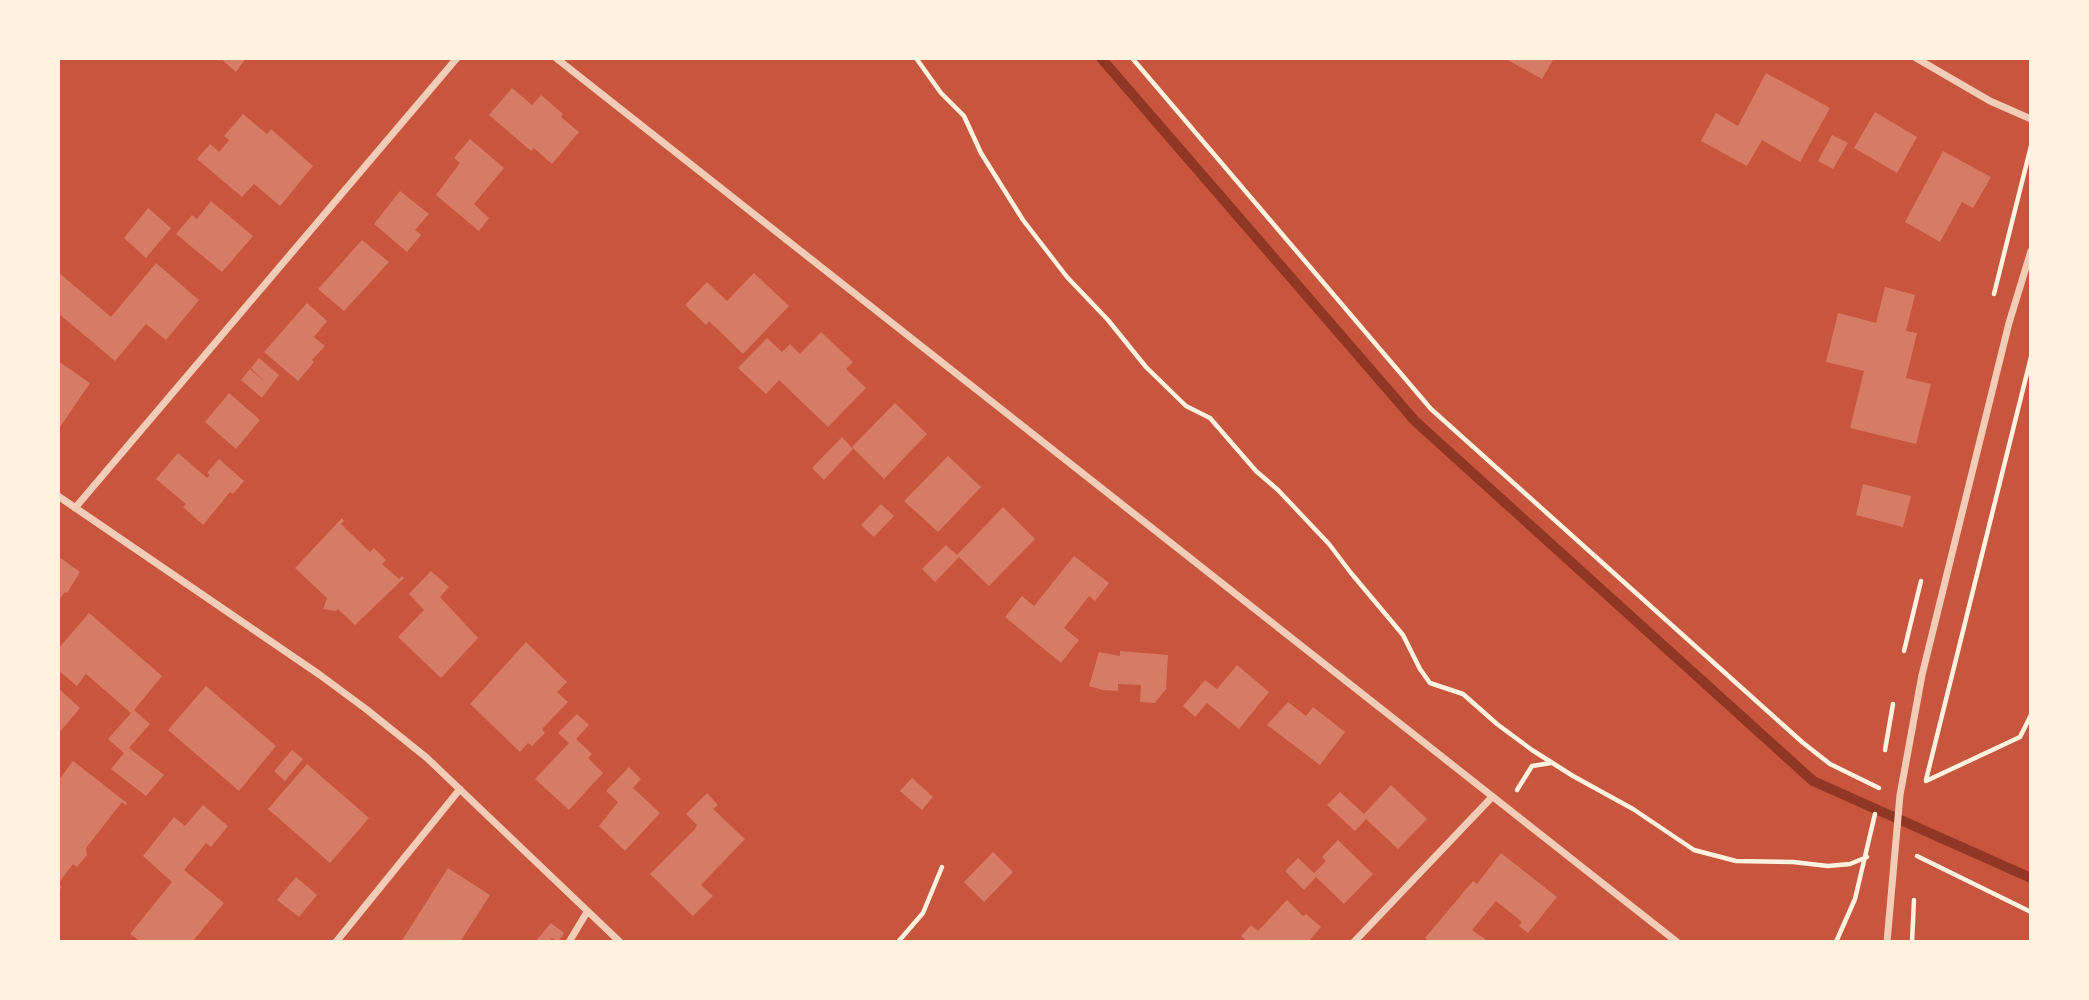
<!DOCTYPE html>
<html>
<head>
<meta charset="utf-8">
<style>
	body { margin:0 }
	#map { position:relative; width:2089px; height:1000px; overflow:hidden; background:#c8553d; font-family:Quicksand,sans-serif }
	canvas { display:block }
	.frame { position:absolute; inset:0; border:60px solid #fff3e0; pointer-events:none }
</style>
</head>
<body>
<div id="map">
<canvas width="2089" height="1000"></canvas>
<div class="frame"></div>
</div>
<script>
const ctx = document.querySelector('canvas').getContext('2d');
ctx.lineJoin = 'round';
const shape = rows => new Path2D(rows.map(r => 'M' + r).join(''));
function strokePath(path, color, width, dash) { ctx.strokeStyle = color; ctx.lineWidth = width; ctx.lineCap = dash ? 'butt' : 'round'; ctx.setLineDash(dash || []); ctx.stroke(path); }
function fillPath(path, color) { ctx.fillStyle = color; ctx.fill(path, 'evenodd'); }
const stream = shape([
	[1101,58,1415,421,1813,781,2031,878]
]);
const building = shape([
	[220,58,246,58,236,72],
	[1504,58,1550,58,1553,60,1542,79],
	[1766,73,1830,108,1800,162,1762,140,1747,166,1701,141,1716,113,1738,126],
	[512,88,532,105,541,95,563,114,561,117,579,132,552,164,534,148,531,151,489,115],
	[1875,112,1917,137,1897,173,1854,148],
	[243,114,267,134,271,129,313,166,280,206,254,184,242,197,197,159,210,144,219,152,229,140,224,136],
	[1832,135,1848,143,1833,169,1818,161],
	[470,139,504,168,474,204,489,218,479,231,436,195,460,163,454,158],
	[1943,151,1991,177,1973,208,1962,202,1940,242,1905,222],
	[400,191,429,214,415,230,421,235,407,252,374,224],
	[211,201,253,236,222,272,176,234,192,215,197,219],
	[148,208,171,228,146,258,124,238],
	[362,240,389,262,344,311,318,289],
	[156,263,199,300,166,340,146,324,115,361,58,313,58,272,111,317],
	[754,273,789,306,743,354,709,321,706,325,685,305,707,282,727,301],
	[1885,287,1915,295,1906,331,1917,333,1906,378,1931,384,1916,444,1850,428,1864,371,1826,362,1838,313,1876,323],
	[307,303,327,321,314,337,325,346,312,360,314,362,298,381,264,352],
	[821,332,853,362,846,369,866,388,828,427,779,380,766,394,738,368,767,338,782,352,790,344,800,354],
	[259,358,279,375,262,398,241,380,250,369,265,382,251,368],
	[58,361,90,383,58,430],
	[229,393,260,420,236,449,205,422],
	[895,403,927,434,884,479,852,447],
	[842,437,853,449,824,480,812,468],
	[178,453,207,478,210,475,207,473,219,459,244,481,233,494,230,492,203,525,183,507,186,504,156,479],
	[948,456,981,487,938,532,904,501],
	[1863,484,1911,496,1903,527,1856,515],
	[881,504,894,516,874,537,861,525],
	[1003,507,1035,539,989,586,959,557,935,582,922,569,946,545,957,555],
	[342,518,344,521,341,524,370,552,374,548,386,560,382,564,399,579,402,576,404,578,355,625,338,609,336,611,323,609,327,598,295,568],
	[58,556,80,572,67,593,65,592,58,601],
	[1074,556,1109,583,1095,601,1089,596,1064,628,1079,640,1061,663,1005,617,1022,596,1034,606],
	[431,571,449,587,440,597,478,638,441,678,398,637,424,610,409,594],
	[89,613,162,676,134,710,150,724,129,748,164,775,146,796,111,769,124,753,108,739,131,713,86,674,77,686,58,670,58,654,60,651,58,649],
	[526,642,567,682,557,692,568,702,542,729,545,733,532,746,528,743,520,752,470,704],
	[1120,651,1168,655,1166,689,1155,703,1140,702,1141,685,1118,684,1118,691,1103,690,1089,686,1099,652,1120,656],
	[1237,665,1269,692,1239,729,1207,703,1195,717,1183,706,1205,680,1217,689],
	[206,686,276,746,239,791,168,730],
	[58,688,80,708,58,734],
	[1288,702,1306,716,1313,707,1345,732,1320,765,1267,725],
	[577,714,589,725,576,739,592,754,588,758,603,773,569,810,535,779,569,743,558,733],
	[292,750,303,759,285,781,274,771],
	[73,761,127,803,126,805,122,802,86,848,87,855,77,867,73,864,58,884,62,887,60,889,58,887,58,781],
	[307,764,369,818,330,863,268,809],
	[629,767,641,779,633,788,660,813,625,851,599,826,618,802,606,791],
	[912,778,933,797,922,810,900,791],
	[1391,785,1427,819,1398,849,1366,819,1355,831,1327,805,1340,792,1364,814],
	[707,793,718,805,713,809,745,839,701,885,713,896,693,916,650,874,695,829,697,825,686,814],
	[203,805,228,826,211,847,206,843,184,870,224,903,192,942,141,942,130,934,172,882,143,856,174,817,185,826],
	[1338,840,1373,874,1344,904,1316,877,1304,890,1285,871,1298,858,1314,873,1326,861,1322,857],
	[993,852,1013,872,984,902,964,882],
	[1501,853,1557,897,1528,933,1519,926,1522,922,1496,901,1472,930,1489,942,1430,942,1425,938,1473,881,1477,884],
	[448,868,490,895,460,942,401,942],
	[296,877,317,895,299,917,277,900],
	[1287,900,1303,916,1306,914,1321,927,1308,942,1248,942,1241,936,1251,925,1258,931],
	[551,923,564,933,558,942,552,938,549,942,535,942]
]);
const path = shape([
	[916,58,941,93,964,116,981,153,1023,220,1067,277,1108,320,1146,367,1186,406,1210,418,1256,471,1278,490,1329,544,1351,573,1403,635,1420,669,1430,683,1463,694,1497,724,1532,750,1573,776,1633,809,1694,850,1736,861,1793,862,1828,866,1850,864,1867,857],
	[1132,58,1431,409,1802,742,1830,764,1879,788],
	[1994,294,2031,146],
	[1904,651,1921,581],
	[1885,750,1893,704],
	[1926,780,2031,357],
	[1926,781,2020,737,2031,715],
	[1517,790,1532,766,1551,763],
	[1917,856,2031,912],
	[898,942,923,913,942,867],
	[1836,942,1855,899,1875,814],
	[1912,942,1914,900]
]);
const minor = shape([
	[556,58,1677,942],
	[1916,58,1990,101,2031,119],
	[58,496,320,675,366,709,427,758,620,942],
	[75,508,457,58],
	[336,942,460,789],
	[569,942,587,912],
	[1354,942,1492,797],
	[1887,942,1900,795,1922,675,2009,323,2031,251]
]);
strokePath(stream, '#8f3625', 10);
fillPath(building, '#d67c66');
strokePath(path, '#fff3e0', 4.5);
strokePath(minor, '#f1ccb7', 7);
</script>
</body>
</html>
